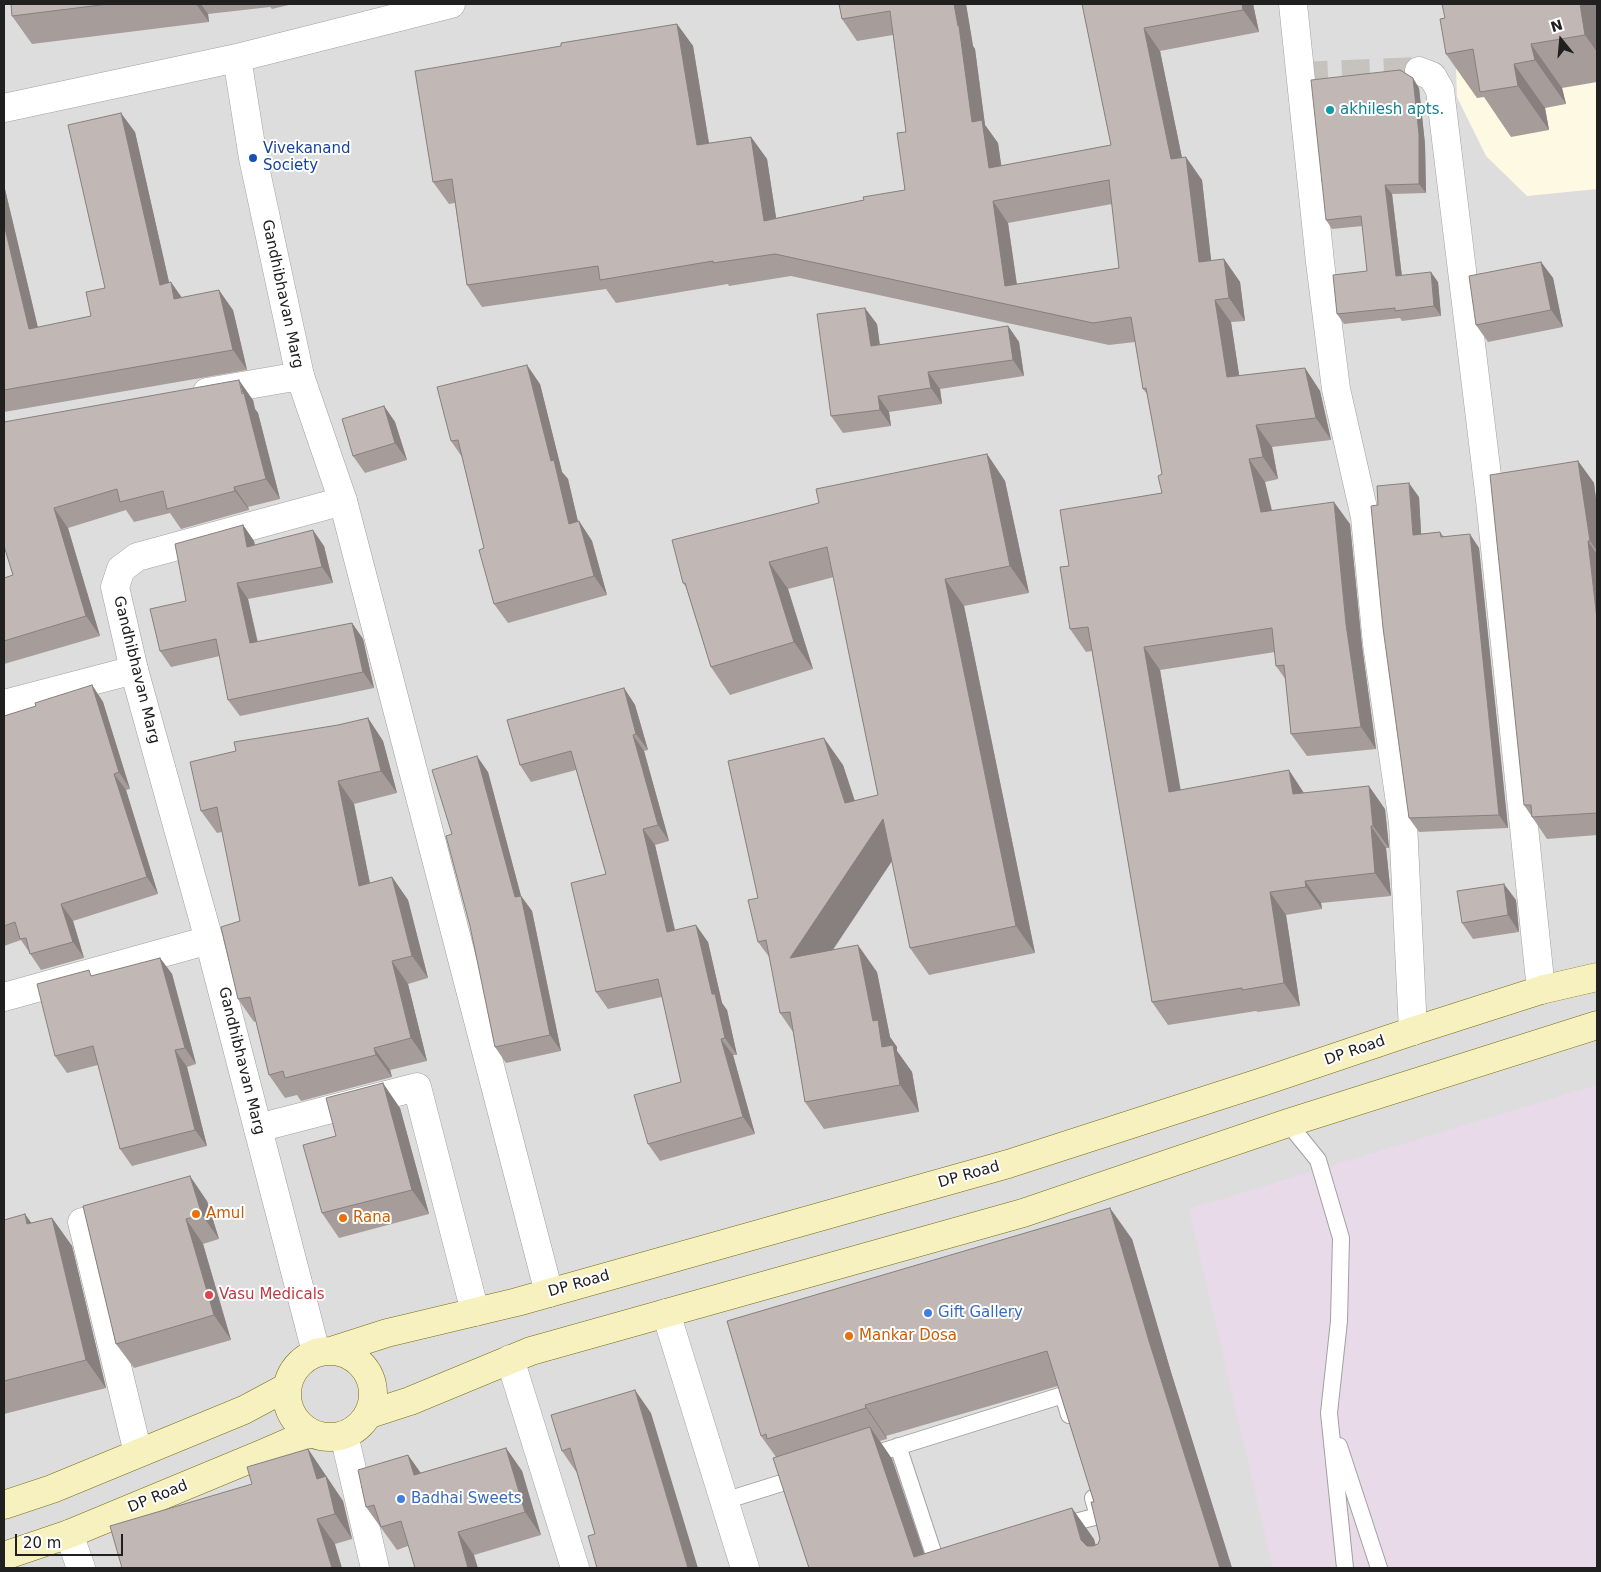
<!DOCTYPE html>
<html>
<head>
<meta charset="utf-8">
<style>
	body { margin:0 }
	#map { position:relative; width:1601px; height:1572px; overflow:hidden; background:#f0ece7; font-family:"DejaVu Sans",sans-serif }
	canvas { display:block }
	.frame { position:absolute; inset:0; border:5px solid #202020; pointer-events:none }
	.north { position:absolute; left:1536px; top:15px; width:50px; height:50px; -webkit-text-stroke:4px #fff; paint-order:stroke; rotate:343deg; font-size:14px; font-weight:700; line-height:20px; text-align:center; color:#202020 }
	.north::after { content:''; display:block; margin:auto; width:18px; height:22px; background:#202020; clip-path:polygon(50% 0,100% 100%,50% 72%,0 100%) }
	.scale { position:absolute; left:15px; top:1534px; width:108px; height:22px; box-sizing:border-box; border:2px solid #202020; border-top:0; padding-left:6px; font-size:15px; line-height:18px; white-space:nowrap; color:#202020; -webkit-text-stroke:4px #fff; paint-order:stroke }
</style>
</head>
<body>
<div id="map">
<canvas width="1601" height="1572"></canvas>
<div class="frame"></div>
<div class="north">N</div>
<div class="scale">20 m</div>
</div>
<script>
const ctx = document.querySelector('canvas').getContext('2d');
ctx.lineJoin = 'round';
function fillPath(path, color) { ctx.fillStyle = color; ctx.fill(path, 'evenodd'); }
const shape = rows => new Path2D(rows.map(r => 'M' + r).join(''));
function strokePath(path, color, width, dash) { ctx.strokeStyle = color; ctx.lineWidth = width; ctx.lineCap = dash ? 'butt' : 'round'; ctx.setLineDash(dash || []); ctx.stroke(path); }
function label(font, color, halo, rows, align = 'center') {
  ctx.font = font + ' "DejaVu Sans",sans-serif'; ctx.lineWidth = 4; ctx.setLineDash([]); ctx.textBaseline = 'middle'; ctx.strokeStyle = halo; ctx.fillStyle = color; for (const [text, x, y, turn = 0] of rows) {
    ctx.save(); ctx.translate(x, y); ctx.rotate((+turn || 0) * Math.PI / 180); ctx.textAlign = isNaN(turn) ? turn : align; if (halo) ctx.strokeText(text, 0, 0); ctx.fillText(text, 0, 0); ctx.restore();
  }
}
const residential = shape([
	[4,4,1597,4,1597,1568,4,1568]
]);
const industrial = shape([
	[1597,1085,1597,1568,1273,1568,1189,1209]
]);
const education = shape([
	[1454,4,1597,4,1597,189,1527,196,1486,156,1457,97]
]);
const minorTunnel = shape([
	[1300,76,1419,71]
]);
const service = shape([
	[1288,1123,1318,1160,1341,1238,1339,1321,1329,1413,1345,1568],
	[898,1446,936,1561,947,1558],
	[1339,1446,1379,1568],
	[865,1457,1063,1395,1069,1415],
	[724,1501,801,1477],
	[1060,1526,1098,1516,1093,1498]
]);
const minor = shape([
	[1293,4,1320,262,1336,389,1365,517,1377,644,1403,823,1413,1031],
	[1419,71,1432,76,1440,90,1490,500,1541,990],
	[207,392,300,376],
	[343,501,549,1293],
	[4,704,134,670],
	[4,997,209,940],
	[258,1128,417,1087,475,1312],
	[82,1222,138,1453],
	[666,1313,745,1568],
	[510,1359,575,1568],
	[69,1534,81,1568]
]);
const tertiary = shape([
	[237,58,253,158,300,376,343,501,137,557,121,569,115,587,134,670,209,940,316,1352],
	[4,108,237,58,451,4],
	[344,1435,375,1568]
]);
const secondary = shape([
	[334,1350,387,1333,517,1302,1008,1164,1262,1082,1413,1031,1541,990,1597,977],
	'287 1394a43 43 0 1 1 86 0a43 43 0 1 1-86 0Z',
	[370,1414,410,1401,531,1351,1023,1213,1288,1123,1597,1025],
	[4,1505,52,1489,244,1410,287,1387],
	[4,1556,69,1534,262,1454,310,1433]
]);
const wall = shape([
	[11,4,293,4,272,9,270,7,208,14,209,22,32,44,12,16],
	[839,4,966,4,973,46,975,49,985,125,998,143,1001,166,1111,145,1082,4,1253,4,1259,32,1160,51,1182,158,1202,180,1211,261,1224,259,1240,282,1245,321,1231,322,1239,376,1305,368,1320,391,1331,440,1272,447,1278,479,1265,482,1272,510,1350,524,1362,646,1376,749,1307,756,1291,734,1286,680,1276,666,1275,652,1160,670,1180,790,1304,793,1385,809,1389,848,1386,848,1391,896,1321,903,1322,909,1286,915,1300,1006,1258,1012,1256,1011,1168,1025,1152,1002,1092,651,1086,652,1070,629,1069,566,1162,493,1162,474,1147,394,1143,389,1135,342,1109,345,791,276,729,286,728,284,616,303,606,289,482,307,467,285,455,203,449,204,433,182,561,46,677,24,693,46,709,143,751,137,767,159,776,218,864,200,905,190,906,132,893,35,857,41,842,19],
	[1112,204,1119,268,1017,284,1008,223],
	[1597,4,1597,82,1562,88,1566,104,1545,108,1549,130,1511,137,1484,97,1477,98,1446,54],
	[1419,88,1425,144,1426,193,1392,194,1402,276,1438,282,1441,316,1402,321,1400,318,1344,324,1337,314,1367,271,1363,226,1332,229,1326,220],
	[135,132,169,283,182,298,233,310,247,370,4,412,4,185,38,328,91,316,105,288],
	[1541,262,1553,278,1563,327,1488,342,1476,325],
	[877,324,880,345,1008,326,1019,342,1024,376,940,389,942,404,889,412,891,426,843,433,831,416],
	[540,384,562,472,568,479,578,522,579,521,592,541,607,595,508,623,494,604,484,548,462,457,451,441],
	[253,400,255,409,258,413,280,499,248,507,249,510,181,529,170,513,134,522,126,510,68,528,100,636,4,664,4,578,13,575,4,422],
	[384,406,395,422,407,460,365,473,353,456],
	[987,454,1005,481,1029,593,964,606,1035,953,929,975,910,948,892,861,833,950,877,972,890,1037,897,1047,897,1051,912,1072,919,1112,824,1129,805,1102,793,1032,780,1013,770,958,758,942,758,898,843,765,855,801,878,795,834,577,788,589,813,669,730,695,711,667,686,587,683,583,819,503],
	[1578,461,1594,483,1597,507,1597,835,1547,839,1524,805],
	[1419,497,1421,534,1440,532,1444,537,1479,548,1508,828,1419,832,1409,818],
	[243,525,254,541,255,545,324,546,333,583,248,599,258,642,352,623,363,639,374,688,240,716,228,700,220,656,171,667,160,651,186,601],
	[92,685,103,702,130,789,126,790,158,894,73,921,84,958,41,970,21,940,4,946,4,716,36,706],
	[624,688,635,705,648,750,644,751,669,841,655,845,675,930,708,942,722,1003,727,1010,737,1055,733,1055,755,1134,660,1161,648,1144,681,1082,662,997,608,1009,596,992,606,874,576,770,531,782,520,765],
	[368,718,383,741,397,793,354,804,370,883,392,877,408,900,428,978,408,984,427,1061,390,1070,392,1077,301,1101,297,1095,285,1098,269,1075,256,1021,254,1022,238,999,240,921,222,832,217,833,201,811,236,751],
	[488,772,521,896,532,911,561,1051,506,1063,495,1047,452,834],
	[1516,900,1519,932,1473,939,1462,923],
	[160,958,172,974,196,1064,187,1067,207,1146,132,1166,120,1149,98,1065,67,1073,55,1056,93,976],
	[400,1108,429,1214,339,1238,322,1213,336,1136],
	[207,1201,219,1239,203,1244,231,1340,134,1368,116,1344,83,1206],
	[52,1218,72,1246,106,1388,4,1414,4,1220,31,1223],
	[1132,1239,1171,1372,1232,1568,809,1568,776,1457,761,1436],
	[1058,1386,1094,1502,1100,1539,1098,1544,1095,1545,1094,1539,924,1554,892,1459,880,1441,887,1439,886,1436],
	[651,1413,595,1534,577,1473,562,1451],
	[506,1448,522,1471,541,1535,474,1555,408,1546,397,1550,366,1507,408,1455,421,1473],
	[308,1449,343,1501,352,1539,335,1544,252,1484]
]);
const shadedWall = shape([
	[196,4,201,4,208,14,209,22],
	[954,4,966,4,973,46,975,49,985,125,998,143,1005,190,989,168,972,122],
	[1242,4,1253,4,1259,32,1243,10],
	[1580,4,1597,4,1597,52,1585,35],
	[677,24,693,46,713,168,697,145],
	[1144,28,1160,51,1187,182,1171,159],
	[1531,44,1562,88,1566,104,1535,60],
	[1514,64,1545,108,1549,130,1518,86],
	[1413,78,1419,88,1425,144,1426,193,1419,184],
	[121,113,135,132,174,304,160,285],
	[751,137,767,159,780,243,764,221],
	[1186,157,1202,180,1214,285,1199,262],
	[4,185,43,349,29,329,4,224],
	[1385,185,1392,194,1403,286,1396,276],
	[993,201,1008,223,1020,308,1005,286],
	[1224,259,1240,282,1245,321,1229,298],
	[1541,262,1553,278,1563,327,1551,310],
	[1431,272,1438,282,1441,316,1434,306],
	[171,282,185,302,174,299],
	[219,290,233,310,247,370,233,350],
	[1215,300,1231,322,1243,400,1227,377],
	[865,308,877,324,882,363,871,346],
	[1008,326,1019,342,1024,376,1013,360],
	[527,365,540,384,562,472,568,479,583,543,569,524,551,461],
	[1305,368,1320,391,1331,440,1316,418],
	[928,372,940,389,942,404,931,388],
	[239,380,253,400,255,409,258,413,280,499,266,479],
	[878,396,889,412,891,426,880,410],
	[384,406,395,422,407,460,395,443],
	[1256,425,1272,447,1278,479,1263,457],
	[987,454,1005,481,1029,593,1010,566],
	[1249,459,1265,482,1277,534,1261,512],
	[1578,461,1594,483,1597,507,1597,551,1590,541],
	[1409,483,1419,497,1422,549,1413,535],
	[234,487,248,507,249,510,235,491],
	[1334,502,1350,524,1362,646,1376,749,1361,727,1346,624],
	[54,508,68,528,100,636,86,616],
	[579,521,592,541,607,595,594,576],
	[243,525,254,541,258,563,247,547],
	[313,530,324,546,333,583,322,567],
	[1470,534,1479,548,1508,828,1499,815],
	[1588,541,1597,554,1597,619],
	[769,562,788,589,813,669,794,642],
	[945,579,964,606,1035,953,1016,926],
	[237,583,248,599,261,659,250,643],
	[352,623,363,639,374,688,363,672],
	[1144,647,1160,670,1185,815,1169,792],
	[92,685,103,702,130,789,119,772],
	[624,688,635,705,648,750,636,734],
	[368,718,383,741,397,793,381,771],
	[633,735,644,751,669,841,658,825],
	[824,738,843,765,864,830,845,803],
	[477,756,488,772,521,896,532,911,561,1051,550,1035,515,897],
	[1289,770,1304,793,1293,794],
	[114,774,126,790,158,894,147,877],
	[338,781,354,804,375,909,359,886],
	[1369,786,1385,809,1389,848,1373,826],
	[883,819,902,846,809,985,790,958],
	[1371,826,1386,848,1391,896,1375,873],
	[643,829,655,845,679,948,667,932],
	[392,877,408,900,428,978,412,956],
	[1305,881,1321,903,1322,909,1306,887],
	[1504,884,1516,900,1519,932,1508,915],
	[1270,892,1286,915,1300,1006,1284,983],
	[61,904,73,921,84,958,73,942],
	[696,925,708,942,722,1003,727,1010,737,1055,725,1038,712,994],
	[858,945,877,972,890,1037,897,1047,897,1051,912,1072,919,1112,900,1085,882,1047,873,1021],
	[160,958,172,974,196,1064,185,1048],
	[392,961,408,984,427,1061,411,1038],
	[721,1039,733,1055,755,1134,743,1117],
	[374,1048,390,1070,392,1077,376,1055],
	[175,1050,187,1067,207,1146,195,1130],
	[383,1083,400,1108,429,1214,412,1190],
	[190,1176,207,1201,219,1239,202,1215],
	[1110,1208,1132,1239,1171,1372,1232,1568,1220,1568,1149,1341],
	[25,1214,45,1242,27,1224],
	[52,1218,72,1246,106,1388,86,1360],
	[186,1219,203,1244,231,1340,214,1315],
	[635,1390,651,1413,698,1568,688,1568],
	[865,1405,886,1436,887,1439,866,1408],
	[870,1427,892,1459,929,1568,914,1557],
	[506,1448,522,1471,541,1535,525,1512],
	[308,1449,343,1501,352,1539,335,1514,317,1479],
	[408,1455,424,1478,414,1475],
	[1072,1508,1094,1539,1102,1568,1081,1540],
	[317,1519,335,1544,342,1568,332,1568],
	[458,1532,474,1555,478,1568,468,1568]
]);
const building = shape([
	[11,4,109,4,12,16,11,4],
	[839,4,954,4,958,26,959,26,972,122,982,120,989,168,1111,145,1082,4,1242,4,1243,10,1144,28,1171,159,1186,157,1199,262,1224,259,1229,298,1215,300,1227,377,1305,368,1316,418,1256,425,1263,457,1249,459,1261,512,1334,502,1346,624,1361,727,1291,734,1284,665,1276,666,1272,628,1144,647,1169,792,1289,770,1293,794,1369,786,1373,826,1371,826,1375,873,1305,881,1306,887,1270,892,1284,983,1242,990,1242,988,1152,1002,1088,627,1070,629,1060,567,1069,566,1060,510,1162,493,1158,476,1162,474,1146,388,1143,389,1131,317,1093,323,775,254,713,263,713,261,600,280,598,266,467,285,452,179,433,182,415,71,561,46,561,43,677,24,697,145,751,137,764,221,864,200,863,197,905,190,897,133,906,132,890,11,842,19,839,4],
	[1109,180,1119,268,1005,286,993,201,1109,180],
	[1442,4,1580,4,1585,35,1531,44,1535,60,1514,64,1518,86,1480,92,1473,49,1446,54,1440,19,1445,18,1442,4],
	[1400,70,1413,78,1419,134,1419,184,1385,185,1396,276,1431,272,1434,306,1395,311,1395,308,1337,314,1333,275,1367,271,1361,216,1326,220,1311,80,1400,70],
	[121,113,160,285,171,282,174,299,219,290,233,350,4,390,4,224,29,329,91,316,86,292,105,288,68,125,121,113],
	[1541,262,1551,310,1476,325,1469,276,1541,262],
	[865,308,871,346,1008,326,1013,360,928,372,931,388,878,396,880,410,831,416,817,314,865,308],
	[527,365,551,461,554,460,569,524,579,521,594,576,494,604,479,550,484,548,458,440,451,441,437,387,527,365],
	[239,380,242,394,244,393,266,479,234,487,235,491,167,509,163,491,120,502,117,489,54,508,86,616,4,641,4,578,13,575,4,546,4,422,239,380],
	[384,406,395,443,353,456,342,419,384,406],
	[987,454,1010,566,945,579,1016,926,910,948,883,819,790,958,858,945,873,1021,878,1020,882,1047,893,1045,900,1085,805,1102,790,1012,780,1013,766,940,758,942,748,900,758,898,728,761,824,738,845,803,878,795,827,547,769,562,794,642,711,667,685,583,683,583,672,540,819,503,816,489,987,454],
	[1578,461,1590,541,1588,541,1597,619,1597,813,1532,817,1531,805,1524,805,1490,475,1578,461],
	[1409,483,1413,535,1440,532,1441,537,1470,534,1499,815,1409,818,1383,628,1371,506,1378,505,1377,486,1409,483],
	[243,525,247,547,313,530,322,567,237,583,250,643,352,623,363,672,228,700,216,639,160,651,150,609,186,601,175,544,243,525],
	[92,685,119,772,114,774,147,877,61,904,73,942,30,954,26,938,20,939,15,922,4,926,4,716,36,706,35,703,92,685],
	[624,688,636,734,633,735,658,825,643,829,667,932,696,925,712,994,715,994,725,1038,721,1039,743,1117,648,1144,634,1095,681,1082,658,979,596,992,571,883,606,874,571,751,520,765,507,720,624,688],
	[368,718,381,771,338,781,359,886,392,877,412,956,392,961,411,1038,374,1048,376,1055,285,1078,283,1071,269,1075,250,997,238,999,221,927,240,921,217,807,201,811,190,762,236,751,234,742,338,725,368,718],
	[477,756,515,897,521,896,550,1035,495,1047,470,926,446,836,452,834,432,770,477,756],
	[1504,884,1508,915,1462,923,1457,891,1504,884],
	[160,958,185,1048,175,1050,195,1130,120,1149,93,1046,55,1056,37,984,89,970,91,976,160,958],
	[383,1083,412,1190,322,1213,303,1145,336,1136,326,1098,383,1083],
	[190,1176,202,1215,186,1219,214,1315,116,1344,83,1206,190,1176],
	[1110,1208,1149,1341,1220,1568,809,1568,773,1458,870,1427,914,1557,1072,1508,1081,1540,1087,1546,1093,1546,1098,1544,1100,1539,1091,1502,1094,1502,1047,1351,865,1405,866,1408,767,1439,766,1434,761,1436,727,1321,1110,1208],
	[25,1214,27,1224,52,1218,86,1360,4,1381,4,1220,25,1214],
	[635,1390,688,1568,597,1568,588,1536,595,1534,570,1448,562,1451,551,1415,635,1390],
	[506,1448,525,1512,458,1532,468,1568,415,1568,401,1521,381,1527,374,1505,366,1507,358,1470,408,1455,414,1475,506,1448],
	[308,1449,317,1479,326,1476,335,1514,317,1519,332,1568,122,1568,110,1526,252,1484,247,1467,308,1449]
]);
const markers = [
	[1330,110,5,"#0f9aa8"],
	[253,158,5,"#1a4fb4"],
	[196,1214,5,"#e8710a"],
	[343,1218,5,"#e8710a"],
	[209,1295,5,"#e0444e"],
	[928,1313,5,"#3f7fe0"],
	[849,1336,5,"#e8710a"],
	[401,1499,5,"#3f7fe0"]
];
const cultureNames = [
	["akhilesh apts.",1340,110]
];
const transitNames = [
	["Vivekanand",263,149],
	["Society",263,166]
];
const streetNames = [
	["Gandhibhavan Marg",282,294,78],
	["Gandhibhavan Marg",136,670,76],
	["DP Road",1355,1051,-19],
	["Gandhibhavan Marg",241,1061,76],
	["DP Road",969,1175,-16],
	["DP Road",579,1284,-16],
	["DP Road",158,1497,-22]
];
const foodNames = [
	["Amul",206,1214],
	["Rana",353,1218],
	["Mankar Dosa",859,1336]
];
const healthNames = [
	["Vasu Medicals",219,1295]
];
const shopNames = [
	["Gift Gallery",938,1313],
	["Badhai Sweets",411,1499]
];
fillPath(residential, '#deddde');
fillPath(industrial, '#e9dae9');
fillPath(education, '#fef9e3');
strokePath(minorTunnel, '#c6c3bf', 28, [28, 14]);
strokePath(service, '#a1a1a1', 18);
strokePath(minor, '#a1a1a1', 29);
strokePath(tertiary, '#a1a1a1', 29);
strokePath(secondary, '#746e0b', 29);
strokePath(service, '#fff', 16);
strokePath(minor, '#fff', 28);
strokePath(tertiary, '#fff', 28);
strokePath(secondary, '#f7f0bf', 28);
fillPath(wall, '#a69d9b');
fillPath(shadedWall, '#87807e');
fillPath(building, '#c1b7b4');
strokePath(building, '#87807e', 1);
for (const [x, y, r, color] of markers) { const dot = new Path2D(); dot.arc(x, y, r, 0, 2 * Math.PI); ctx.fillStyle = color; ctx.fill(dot); strokePath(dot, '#fff', 2); }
label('15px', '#0d838f', '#fff', cultureNames, 'left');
label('15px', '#164399', '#fff', transitNames, 'left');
label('15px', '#202020', '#fff', streetNames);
label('15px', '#c56008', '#fff', foodNames, 'left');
label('15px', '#be3a42', '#fff', healthNames, 'left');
label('15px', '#366cbe', '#fff', shopNames, 'left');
</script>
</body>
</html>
